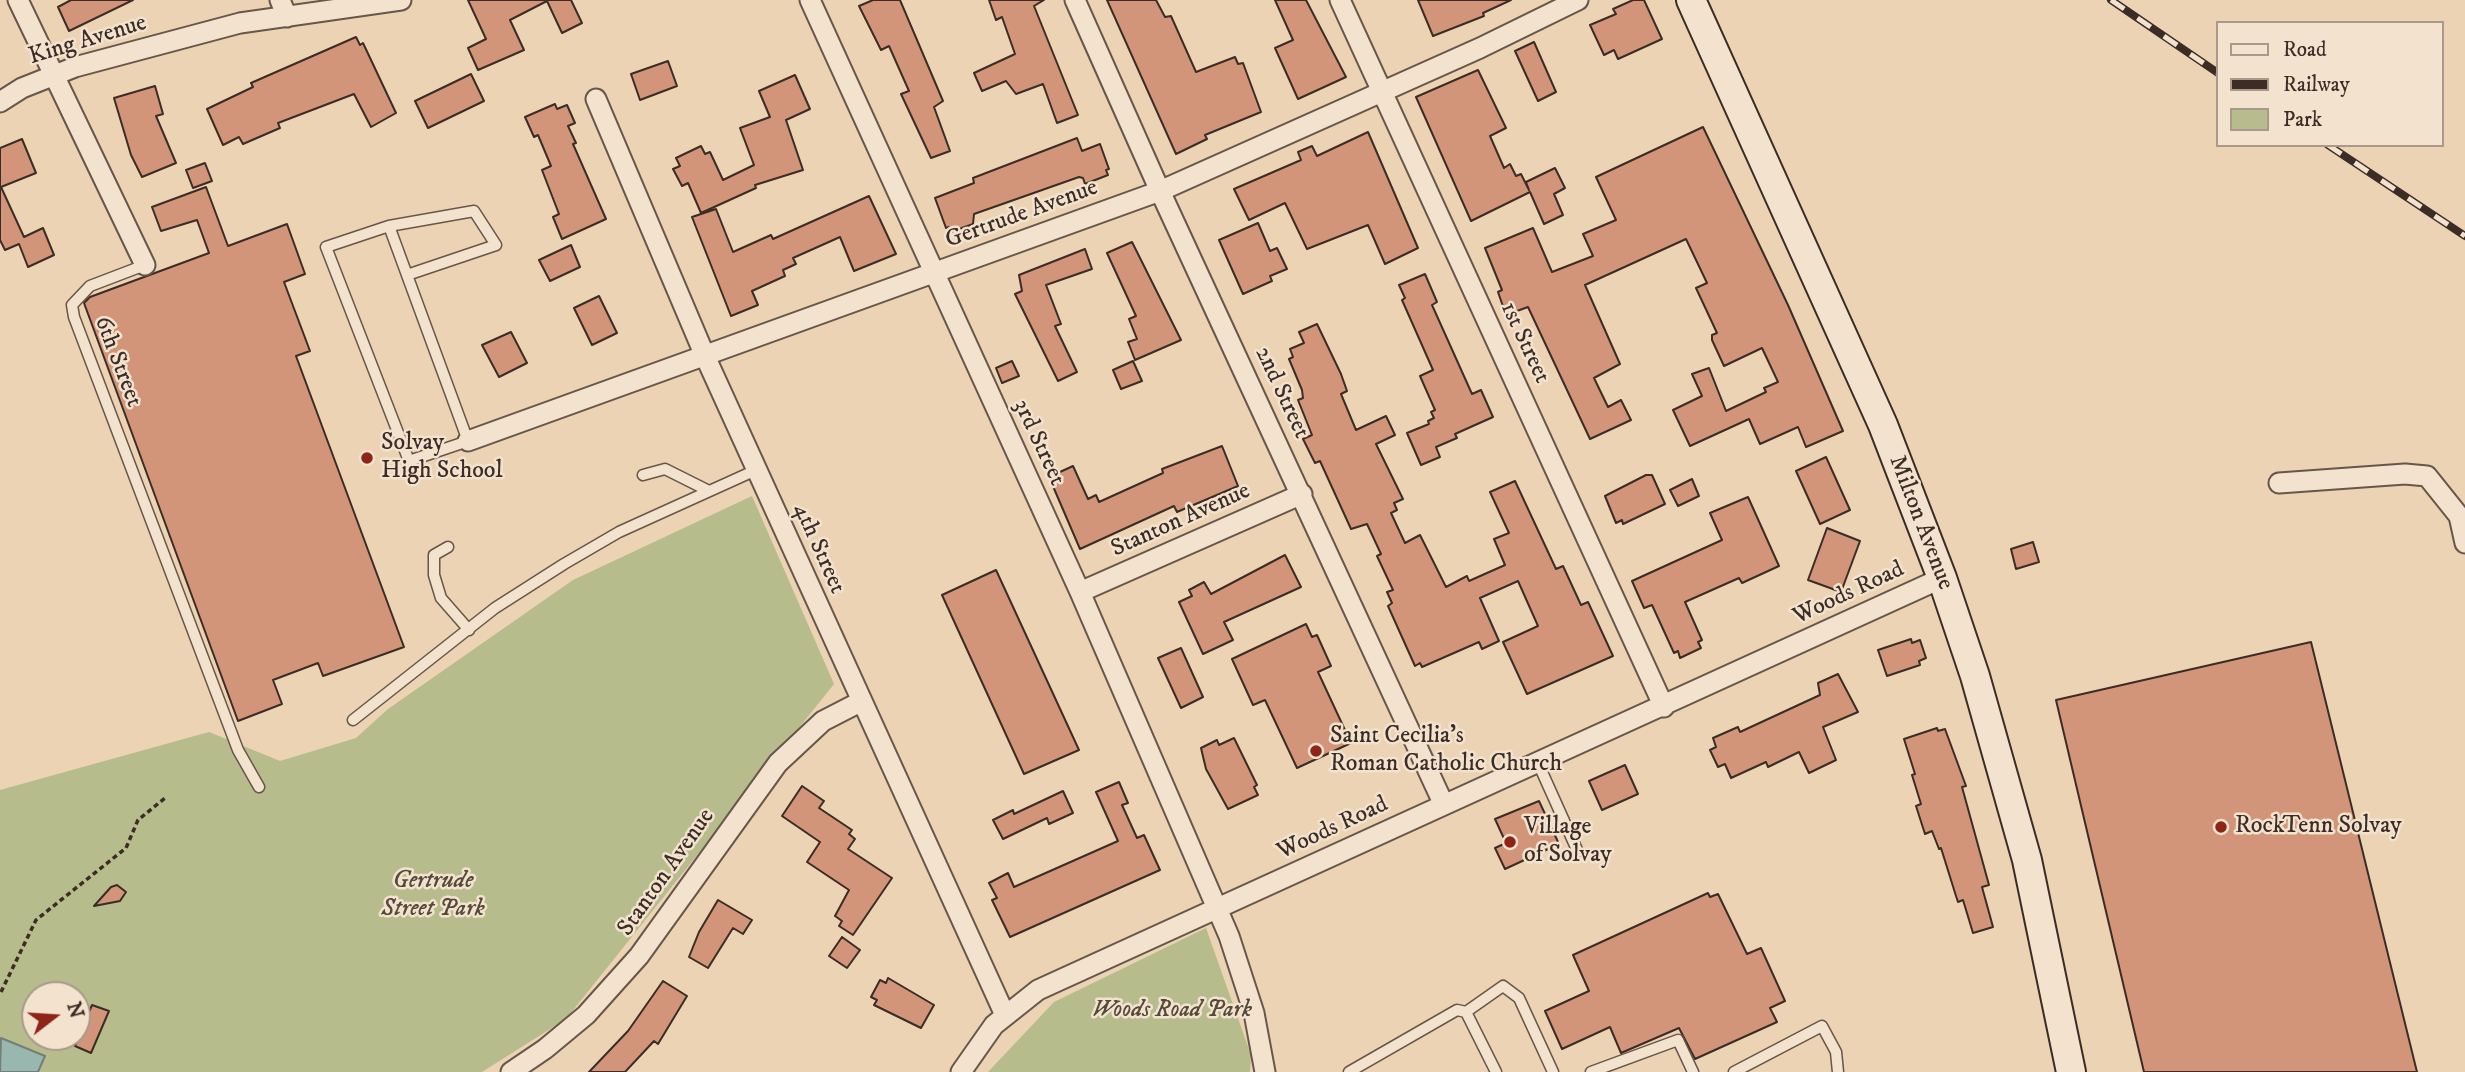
<!DOCTYPE html>
<html>
<head>
<meta charset="utf-8">
<style>
	body { margin:0 }
	#map { position:relative; width:2465px; height:1072px; overflow:hidden; background:#ebd3b3; font-family:"IM FELL DW Pica",serif }
	canvas { display:block }
	.legend { position:absolute; left:2216px; top:21px; width:228px; height:126px; box-sizing:border-box; background:#f2e2ce; border:2px solid #a9998b; margin:0; padding:9px 12px; list-style:none; font-size:21px; color:#3b2c26 }
	.legend li { display:flex; align-items:center; gap:14px; height:35px }
	.legend b { width:35px; border:2px solid #a9998b }
	.north { position:absolute; left:21px; top:981px; width:70px; height:70px; box-sizing:border-box; background:#f2e2ce; border:2px solid #a9998b; border-radius:50%; rotate:73deg; font-size:19px; font-weight:700; line-height:28px; text-align:center; color:#3b2c26 }
	.north::after { content:''; display:block; margin:auto; width:24px; height:32px; background:#8f2418; clip-path:polygon(50% 0,100% 100%,50% 72%,0 100%) }
</style>
</head>
<body>
<div id="map">
<canvas width="2465" height="1072"></canvas>
<ul class="legend">
<li><b style="height:9px;background:#f2e2ce"></b>Road</li>
<li><b style="height:9px;background:#3b2c26"></b>Railway</li>
<li><b style="height:19px;background:#b7bc8c"></b>Park</li>
</ul>
<div class="north">N</div>
</div>
<script>
const ctx = document.querySelector('canvas').getContext('2d');
ctx.lineJoin = 'round';
function fillPath(path, color) { ctx.fillStyle = color; ctx.fill(path, 'evenodd'); }
const shape = rows => new Path2D(rows.map(r => 'M' + r).join(''));
function strokePath(path, color, width, dash) { ctx.strokeStyle = color; ctx.lineWidth = width; ctx.lineCap = dash ? 'butt' : 'round'; ctx.setLineDash(dash || []); ctx.stroke(path); }
function label(font, color, halo, rows, align = 'center') {
  ctx.font = font + ' "IM FELL DW Pica",serif'; ctx.lineWidth = 5; ctx.setLineDash([]); ctx.textBaseline = 'middle'; ctx.strokeStyle = halo; ctx.fillStyle = color; for (const [text, x, y, turn = 0] of rows) {
    ctx.save(); ctx.translate(x, y); ctx.rotate((+turn || 0) * Math.PI / 180); ctx.textAlign = isNaN(turn) ? turn : align; if (halo) ctx.strokeText(text, 0, 0); ctx.fillText(text, 0, 0); ctx.restore();
  }
}
const green = shape([
	[752,496,834,684,566,1019,482,1072,0,1072,0,790,209,732,280,761,356,738,388,709,573,580],
	[35,995,77,995,77,1037,35,1037],
	[1206,928,1251,1055,1250,1072,988,1072,1054,1002]
]);
const water = shape([
	[1,1038,45,1056,38,1072,0,1072,1,1038]
]);
const building = shape([
	[71,0,133,0,69,31,58,7,71,0],
	[468,0,571,0,582,23,562,33,547,1,510,20,524,50,478,70,468,48,486,39,468,0],
	[873,0,900,0,943,101,934,107,950,151,931,158,901,94,909,91,889,46,881,50,859,6,873,0],
	[989,0,1044,0,1034,6,1078,115,1057,123,1043,84,1016,94,1006,81,982,91,974,73,1015,54,1002,17,996,20,989,0],
	[1107,0,1156,0,1165,17,1171,16,1196,72,1235,57,1238,64,1243,63,1261,112,1205,135,1207,139,1176,154,1107,0],
	[1275,0,1306,0,1346,77,1298,99,1275,48,1293,40,1275,0],
	[1418,0,1511,0,1483,13,1484,16,1433,36,1418,0],
	[1633,0,1644,0,1662,39,1618,59,1614,50,1604,55,1590,25,1616,14,1613,9,1633,0],
	[356,37,360,45,363,43,396,113,371,127,354,94,278,123,280,128,243,144,239,137,223,145,207,109,253,87,251,83,356,37],
	[1534,42,1556,92,1538,101,1515,51,1534,42],
	[668,61,677,86,640,100,631,74,668,61],
	[1478,70,1506,128,1490,136,1504,168,1510,164,1516,176,1521,174,1529,190,1526,182,1555,168,1565,188,1554,194,1563,215,1544,224,1530,192,1471,221,1416,97,1478,70],
	[471,74,484,101,428,128,415,101,471,74],
	[795,75,810,109,786,120,803,170,755,185,756,188,701,213,688,183,682,186,673,169,680,166,676,158,701,146,705,154,710,152,723,180,754,165,740,128,770,117,759,91,795,75],
	[155,86,163,114,156,116,176,163,142,177,131,155,114,98,155,86],
	[555,104,557,109,567,105,575,123,568,126,576,143,573,144,606,219,562,239,553,217,559,214,542,170,551,166,538,135,534,137,525,117,555,104],
	[1703,127,1788,305,1843,431,1806,447,1798,427,1760,444,1749,419,1690,446,1673,410,1702,396,1692,374,1709,368,1726,411,1766,392,1764,388,1778,382,1762,348,1724,366,1712,340,1712,335,1717,333,1696,288,1707,283,1686,239,1585,285,1620,364,1594,378,1608,407,1621,400,1631,420,1590,439,1528,307,1506,315,1498,292,1502,290,1485,248,1533,228,1552,272,1593,256,1583,234,1616,220,1596,177,1703,127],
	[1368,132,1418,248,1385,264,1368,225,1307,249,1285,203,1249,220,1234,189,1301,160,1298,152,1312,146,1317,156,1368,132],
	[1077,138,1082,151,1100,144,1109,169,1106,170,1108,175,1085,184,1083,178,1079,177,974,214,973,224,951,232,949,227,946,228,935,198,974,183,973,178,1077,138],
	[22,139,36,173,1,187,24,237,43,228,54,255,28,267,19,244,5,250,0,240,0,148,22,139],
	[205,163,212,181,193,188,186,170,205,163],
	[206,187,228,246,287,224,305,274,284,282,310,351,296,356,404,647,323,676,318,663,273,680,282,704,238,721,84,303,90,297,209,253,197,220,161,231,152,207,206,187],
	[869,196,896,254,854,271,840,237,793,258,796,264,783,270,785,276,752,291,758,305,731,316,692,217,716,209,733,252,771,235,773,239,869,196],
	[1258,223,1270,251,1277,248,1287,269,1270,276,1272,281,1243,294,1219,240,1258,223],
	[1132,242,1181,340,1135,360,1128,342,1137,339,1129,319,1136,316,1107,253,1132,242],
	[571,245,580,267,550,281,539,260,571,245],
	[1085,249,1092,269,1046,285,1061,324,1055,326,1077,372,1058,381,1015,294,1022,291,1019,275,1085,249],
	[1425,274,1437,302,1432,305,1472,394,1481,390,1493,417,1455,434,1457,438,1436,447,1440,457,1421,465,1407,433,1429,424,1428,421,1434,418,1431,412,1435,410,1420,376,1433,370,1402,300,1405,298,1399,285,1425,274],
	[599,296,617,333,592,345,574,308,599,296],
	[1317,324,1341,374,1347,391,1341,394,1356,430,1386,416,1395,435,1376,444,1403,499,1394,503,1397,510,1391,513,1405,543,1420,535,1446,587,1467,576,1469,581,1505,565,1494,539,1509,533,1490,492,1515,481,1556,569,1563,566,1581,605,1588,602,1613,656,1527,694,1503,642,1538,626,1518,581,1480,598,1499,641,1482,649,1479,642,1422,667,1420,663,1415,666,1388,606,1392,603,1387,592,1393,590,1377,556,1381,554,1367,524,1351,529,1320,461,1315,463,1303,439,1312,435,1298,400,1303,398,1302,390,1289,359,1293,357,1290,349,1304,343,1299,332,1317,324],
	[511,332,527,363,499,377,482,345,511,332],
	[1012,361,1019,376,1002,383,996,368,1012,361],
	[1133,361,1142,381,1121,389,1113,370,1133,361],
	[1222,446,1238,486,1177,512,1174,506,1080,549,1049,477,1073,466,1088,499,1096,495,1099,502,1163,473,1162,469,1222,446],
	[1826,457,1850,510,1820,524,1796,471,1826,457],
	[1646,475,1652,475,1665,504,1623,524,1622,520,1616,523,1605,496,1646,475],
	[1692,479,1699,496,1678,506,1670,490,1692,479],
	[1748,497,1779,566,1742,583,1739,578,1685,602,1702,640,1698,642,1701,648,1680,658,1678,651,1674,653,1652,605,1644,608,1632,581,1722,540,1710,513,1748,497],
	[1827,528,1860,541,1841,592,1808,580,1827,528],
	[2033,542,2039,562,2016,569,2011,549,2033,542],
	[1285,555,1301,587,1224,622,1233,640,1203,654,1179,602,1192,596,1189,590,1204,582,1211,594,1285,555],
	[996,570,1079,750,1024,774,942,595,996,570],
	[1306,624,1312,637,1317,635,1331,666,1318,672,1351,743,1297,768,1265,700,1253,705,1232,659,1306,624],
	[1911,639,1912,643,1920,640,1926,658,1919,661,1920,665,1887,676,1878,650,1911,639],
	[2311,642,2417,1072,2144,1072,2056,700,2311,642],
	[1181,648,1203,697,1181,708,1158,658,1181,648],
	[1838,674,1858,712,1823,727,1836,760,1809,773,1799,752,1768,767,1766,762,1731,778,1725,764,1718,767,1710,750,1716,747,1713,738,1738,727,1740,732,1820,695,1818,683,1838,674],
	[1937,728,1938,731,1945,729,1966,786,1962,787,1989,885,1982,887,1993,927,1973,933,1963,900,1958,902,1956,896,1941,848,1939,849,1932,831,1925,834,1916,806,1921,804,1912,775,1915,774,1904,739,1937,728],
	[1234,738,1257,785,1254,787,1258,795,1228,809,1206,769,1201,748,1217,740,1219,745,1234,738],
	[1625,765,1638,794,1602,810,1589,781,1625,765],
	[1119,782,1128,803,1122,805,1137,838,1144,835,1160,870,1010,937,992,900,997,898,989,883,1008,873,1014,887,1118,841,1096,792,1119,782],
	[802,786,824,801,819,808,852,830,849,834,855,839,848,849,892,878,853,935,839,926,842,921,835,916,849,890,807,862,820,842,782,816,802,786],
	[1063,791,1073,813,1049,824,1047,818,1003,839,993,820,1013,810,1014,814,1063,791],
	[1539,801,1559,844,1505,869,1495,848,1506,843,1495,819,1539,801],
	[117,885,126,892,120,901,94,906,111,887,117,885],
	[1708,893,1710,897,1718,894,1747,954,1761,948,1785,1001,1770,1008,1777,1022,1695,1059,1679,1028,1621,1053,1610,1027,1562,1049,1545,1011,1589,991,1573,955,1708,893],
	[718,900,752,920,743,934,733,928,708,968,689,957,699,932,718,900],
	[842,937,860,950,847,968,829,956,842,937],
	[888,978,934,1005,921,1028,874,1005,877,1000,871,997,880,980,886,983,888,978],
	[663,981,687,996,658,1044,654,1041,625,1072,589,1072,628,1031,663,981],
	[92,1005,109,1011,91,1053,75,1046,92,1005]
]);
const path = shape([
	[1,992,36,920,126,848,138,820,165,798]
]);
const lane = shape([
	[389,226,468,441,409,461,326,247,389,226],
	[389,226,474,211,496,245,407,275],
	[145,265,90,286,72,305,74,317,238,750,259,787],
	[643,475,665,469,709,491],
	[448,547,434,555,434,575,441,598,469,630],
	[353,720,495,608,564,564,619,532,756,470],
	[1538,763,1578,852],
	[1466,1012,1503,986,1519,998,1553,1072],
	[1349,1072,1457,1010,1466,1012,1496,1072],
	[1591,1072,1678,1040,1693,1072],
	[1734,1072,1822,1026,1836,1052,1838,1072]
]);
const street = shape([
	[18,0,145,265],
	[280,0,287,17],
	[810,0,1080,592,1229,936,1254,1013,1265,1072],
	[1075,0,1160,191,1444,805],
	[1340,0,1664,707],
	[596,99,705,356,1005,1015],
	[0,102,22,88,75,67,240,23,401,0],
	[468,441,1160,191,1480,48,1578,0],
	[2279,483,2405,474,2427,476,2459,516,2465,543],
	[1080,592,1302,494],
	[511,1072,545,1049,586,1015,639,956,778,763,823,721,860,702],
	[961,1072,994,1025,1038,990,1942,578]
]);
const secondary = shape([
	[1691,0,1883,425,1942,578,1975,676,2027,860,2071,1072]
]);
const rail = shape([
	[2111,0,2218,73],
	[2328,145,2465,236]
]);
const markers = [
	[367,458,7,"#8f2418"],
	[1316,751,7,"#8f2418"],
	[2221,827,7,"#8f2418"],
	[1510,842,7,"#8f2418"]
];
const streetNames = [
	["King Avenue",88,41,-17],
	["Gertrude Avenue",1022,215,-20],
	["1st Street",1524,343,65],
	["6th Street",117,362,69],
	["2nd Street",1281,393,65],
	["3rd Street",1038,443,65],
	["Stanton Avenue",1181,521,-24],
	["Milton Avenue",1920,523,69],
	["4th Street",818,549,66],
	["Woods Road",1849,594,-25],
	["Woods Road",1333,829,-25],
	["Stanton Avenue",667,873,-55]
];
const poiNames = [
	["Solvay",381,444],
	["High School",381,472],
	["Saint Cecilia's",1330,737],
	["Roman Catholic Church",1330,765],
	["RockTenn Solvay",2235,827],
	["Village",1524,828],
	["of Solvay",1524,856]
];
const parkNames = [
	["Gertrude",433,882],
	["Street Park",433,910],
	["Woods Road Park",1172,1011]
];
fillPath(green, '#b7bc8c');
fillPath(water, '#98b7af');
strokePath(water, '#737f78', 2);
fillPath(building, '#d3957a');
strokePath(building, '#3b2c26', 2);
strokePath(lane, '#675649', 13);
strokePath(street, '#675649', 23);
strokePath(secondary, '#3b2c26', 32);
strokePath(path, '#3b2c26', 3.5, [5, 3.5]);
strokePath(lane, '#f2e2ce', 10);
strokePath(street, '#f2e2ce', 19);
strokePath(secondary, '#f2e2ce', 28);
strokePath(rail, '#3b2c26', 8);
strokePath(rail, '#f2e2ce', 5, [16]);
for (const [x, y, r, color] of markers) { const dot = new Path2D(); dot.arc(x, y, r, 0, 2 * Math.PI); ctx.fillStyle = color; ctx.fill(dot); strokePath(dot, '#f2e2ce', 2.5); }
label('24px', '#3b2c26', '#f2e2ce', streetNames);
label('24px', '#3b2c26', '#f2e2ce', poiNames, 'left');
label('italic 24px', '#54493a', '#f2e2ce', parkNames);
</script>
</body>
</html>
